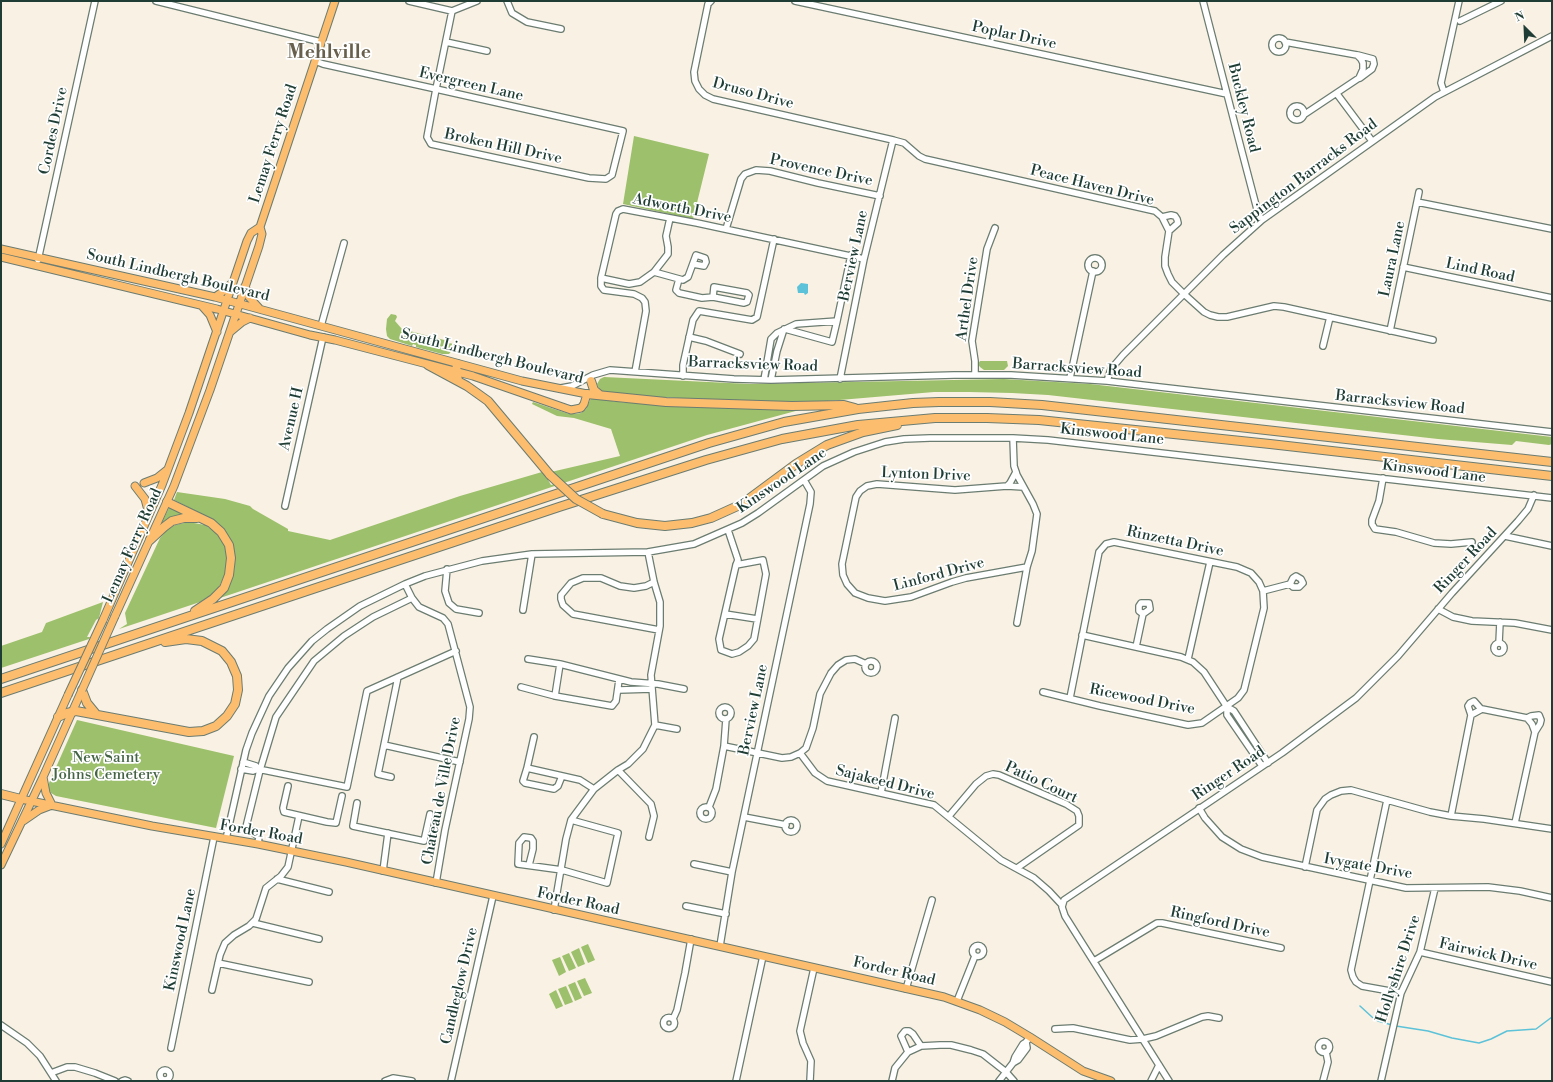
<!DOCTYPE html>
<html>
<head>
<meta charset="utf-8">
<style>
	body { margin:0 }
	#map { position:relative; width:1553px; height:1082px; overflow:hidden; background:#f9f1e3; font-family:"Libre Bodoni",serif }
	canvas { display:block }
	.frame { position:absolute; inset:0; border:2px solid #1f3d34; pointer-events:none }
	.north { position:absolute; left:1505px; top:8px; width:40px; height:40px; -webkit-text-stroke:3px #fff; paint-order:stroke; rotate:336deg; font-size:11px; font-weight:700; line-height:16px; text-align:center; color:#1f3d34 }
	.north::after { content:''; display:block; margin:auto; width:14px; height:18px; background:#1f3d34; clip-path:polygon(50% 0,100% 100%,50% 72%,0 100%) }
</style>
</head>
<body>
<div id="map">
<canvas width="1553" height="1082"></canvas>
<div class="frame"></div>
<div class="north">N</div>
</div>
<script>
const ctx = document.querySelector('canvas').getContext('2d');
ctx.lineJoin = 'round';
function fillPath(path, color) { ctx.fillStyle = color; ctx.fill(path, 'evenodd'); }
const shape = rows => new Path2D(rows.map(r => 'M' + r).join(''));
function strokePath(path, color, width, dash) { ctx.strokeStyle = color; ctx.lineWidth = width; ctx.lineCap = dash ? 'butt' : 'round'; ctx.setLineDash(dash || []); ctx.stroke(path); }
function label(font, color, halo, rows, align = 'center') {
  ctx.font = font + ' "Libre Bodoni",serif'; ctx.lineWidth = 3.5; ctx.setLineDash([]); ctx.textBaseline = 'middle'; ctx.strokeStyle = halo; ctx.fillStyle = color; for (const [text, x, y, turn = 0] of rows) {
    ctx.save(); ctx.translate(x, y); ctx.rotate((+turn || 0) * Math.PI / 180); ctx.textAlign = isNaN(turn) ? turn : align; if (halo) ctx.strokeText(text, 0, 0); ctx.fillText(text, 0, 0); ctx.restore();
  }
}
const green = shape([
	[634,136,709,154,693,219,623,204],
	[391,314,396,315,397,317,395,321,402,329,448,341,448,343,455,344,454,348,449,354,442,354,416,347,416,345,413,344,412,346,390,339,387,336,386,329,387,319],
	[980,361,1007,361,1008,366,1004,370,984,370,980,367,978,364],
	[604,377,750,384,1004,379,1090,384,1552,437,1552,444,1549,445,1516,441,1512,445,1438,439,1048,395,1012,393,969,392,934,392,804,403,656,397,600,391,597,384,600,379],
	[591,398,619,402,688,406,803,409,707,435,220,598,227,591,234,572,235,554,232,543,222,527,209,518,174,500,177,492,225,499,250,506,253,509,288,529,288,531,330,540,460,496,542,472,547,478,551,485,561,482,551,472,620,456,611,429,574,418,557,416,532,404,533,402,569,414,575,414,581,413,586,409],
	[169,508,171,508,189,515,163,525,161,524],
	[184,523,194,523,205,525,214,531,222,540,225,546,228,559,227,569,219,587,214,593,200,602,119,629,127,624,125,613,160,538,167,530,175,525],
	[103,602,99,618,96,620,87,637,90,637,89,639,1,668,1,646,42,632,46,623],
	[77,720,234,756,216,828,56,796,51,793,49,789,49,783],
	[588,944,595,960,588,963,581,947],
	[579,948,585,964,578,967,571,952],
	[569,953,576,968,569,971,562,956],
	[560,957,566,972,559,976,552,960],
	[585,978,592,993,584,996,577,981],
	[575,982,582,998,575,1001,568,985],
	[566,986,573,1002,565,1005,558,989],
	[556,990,563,1006,556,1009,549,994]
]);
const water = shape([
	[801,283,808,284,808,293,805,295,804,293,798,293,797,287]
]);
const stream = shape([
	[1360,1006,1372,1017,1378,1021,1392,1025],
	[1396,1026,1428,1031,1452,1038,1479,1043,1491,1039,1507,1031,1536,1029,1552,1017]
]);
const minor = shape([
	[156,1,321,42],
	[409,1,452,11,477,1],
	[507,1,512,13,527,22,561,29],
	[711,1,708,4,694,72,695,81,699,89,705,95,713,99,893,140,904,143,919,156,925,159,1155,211,1162,217,1169,231,1165,257,1165,266,1168,274,1172,282,1184,294,1204,312,1210,315,1218,317,1227,317,1274,306,1284,307,1433,340],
	[795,1,1227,94],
	[1203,1,1242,152,1258,213,1262,220],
	[1460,21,1501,1],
	'1272 45a7 7 0 1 1 14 0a7 7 0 1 1-14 0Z',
	[446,42,487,51],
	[1285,42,1357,55,1361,59,1363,63,1363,69,1359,78,1305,114],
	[1358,55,1373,59,1374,64,1372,69,1360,78],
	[315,61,323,64,436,89,623,131,612,175,606,179,589,178,431,144,427,137,436,89,452,11],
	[1444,92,1441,83,1459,1],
	[1337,94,1372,141],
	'1290 113a7 7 0 1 1 14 0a7 7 0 1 1-14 0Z',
	[1417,202,1552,229],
	[1162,217,1171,215,1175,216,1177,219,1178,223,1169,231],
	[726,229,741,179,745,174,756,170,770,171,818,183,880,196],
	'1088 265a7 7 0 1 1 14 0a7 7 0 1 1-14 0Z',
	[38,260,95,1],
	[1403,267,1552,298],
	[654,272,683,280,688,277,696,255,705,258,706,262,704,266,693,264],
	[601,278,629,284,640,282,654,272,668,254,668,247,666,236,670,218],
	[679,279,676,290,679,293,702,298,713,297,714,287,747,293,749,295,747,302,744,303,713,297],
	[321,326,344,243],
	[785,329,832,342,837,321],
	[1390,331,1419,192],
	[689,337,706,341,740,354],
	[1323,346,1330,317],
	[635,372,646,311,645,302,642,298,634,294,604,290,601,286,601,278,616,214,618,211,623,209,697,223,864,259],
	[975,375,975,361,972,341,987,249,995,228],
	[683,376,683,365,693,320,699,311,752,320,757,317,774,239],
	[1070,378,1093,271],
	[840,379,864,259,893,140],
	[764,380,771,339,777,333,796,324,837,321,851,255],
	[771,380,777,351,784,329],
	[1107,381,1111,369,1123,355,1223,255,1262,220,1435,97,1552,36],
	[561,388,572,386,593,375,610,370,734,379,771,380,954,375,1011,375,1107,381,1552,432],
	[1013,438,1014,466,1017,475,1033,504,1037,514,1032,551,1027,567,1017,623],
	[1383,478,1379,501,1372,520,1372,524,1375,529,1396,532,1434,543,1451,544,1472,542],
	[1007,486,1010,483,1016,472],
	[1023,487,1007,486,955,490,877,484,867,486,860,491,856,497,842,564,843,575,847,584,855,593,868,598,885,601,911,597,952,582,966,578,1027,567],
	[285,506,323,337],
	[728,530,738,560,736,565,719,639,721,650,732,654,739,652,748,646,754,639,766,574,763,560,736,565],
	[1505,536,1552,546],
	[447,569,445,591,449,603,456,609,479,613],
	[654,582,646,586,634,588,620,586,601,578,583,578,571,583,561,595,561,599,563,605,573,614,659,630],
	[405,584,412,598,419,607,443,618,448,624,470,707,469,719,445,830,436,883],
	[1263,591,1290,584,1293,587,1299,587,1303,583,1301,579,1296,576,1293,578,1290,584],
	[1438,609,1453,617,1472,621,1515,623,1552,630],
	[523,610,532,554],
	[725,614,757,619],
	[1082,635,1181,657,1193,662,1204,672,1227,707,1234,711,1268,763],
	[1499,643,1500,622],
	'1494 648a5 5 0 1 1 10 0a5 5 0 1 1-10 0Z',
	[1136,647,1143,614,1139,611,1139,606,1141,603,1149,603,1150,609,1143,614],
	[528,659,560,664,631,682,658,684,684,689],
	[1188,659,1210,562],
	'865 667a6 6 0 1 1 12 0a6 6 0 1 1-12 0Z',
	[521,687,555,696,612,706,616,701,619,680],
	[619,690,652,689],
	[1043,692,1100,706,1188,725,1202,723,1238,698,1244,690,1264,608,1263,591,1259,582,1251,573,1237,567,1114,542,1106,544,1099,552,1070,698],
	[555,696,560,664],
	[1227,707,1227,715,1262,766],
	'719 713a6 6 0 1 1 12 0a6 6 0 1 1-12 0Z',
	[1471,715,1468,706,1470,703,1474,701,1481,709],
	[1527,718,1531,716,1539,715,1541,720,1540,724,1535,732],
	[655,725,677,729],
	[534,737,527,768,580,780,594,789],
	[384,745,460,762],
	[724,746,782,758,791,757,800,753,806,748,813,728,820,694,831,673,838,665,846,660,855,659,866,664],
	[800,753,815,773,827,781,934,805,1001,860,1034,878,1049,891,1062,905],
	[243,762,256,766,258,769],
	[527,768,523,781,525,783,554,789,558,786,562,776],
	[241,769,253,771,258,769,347,787,367,691,456,651],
	[618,770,651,804,654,816,649,837],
	[391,777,378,774,398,677],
	[288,786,283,808,284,812,327,822,336,823,342,796],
	[881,793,895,718],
	[1387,800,1351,970,1353,977,1356,982,1362,986,1401,993],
	[357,803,353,826,424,841,430,814],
	[709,807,716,789,724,746,726,719],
	'700 813a6 6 0 1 1 12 0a6 6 0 1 1-12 0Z',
	[1199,808,1205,818,1222,837,1241,849,1262,857,1406,888,1488,887,1520,891,1552,898],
	[949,816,976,784,986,776,993,774,999,775,1066,804,1077,811,1079,816,1079,825,1017,868],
	[1451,816,1471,715,1482,709,1527,718,1532,724,1535,732,1515,823],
	[744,817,786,825],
	'785 826a6 6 0 1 1 12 0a6 6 0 1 1-12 0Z',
	[226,839,246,750,252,733,269,696,288,668,312,641,327,629,360,606,405,584,425,576,482,561,532,554,648,552,694,544,742,523,758,513,823,466,854,452,885,442,904,439,930,438,1013,438,1048,440,1552,498],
	[258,844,259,837,246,827,260,770,276,717,314,661,344,636,373,617,412,598],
	[694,864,732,872],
	[529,865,533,849,533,841,531,838,524,837,519,843,518,864,562,870,607,883,618,833,571,820],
	[1305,867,1317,810,1325,799,1331,795,1341,791,1351,790,1430,812,1451,816,1484,819,1552,829],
	[383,871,388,833],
	[277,879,329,892],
	[686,906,726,914],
	[554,910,566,839,571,820,594,789,618,770,628,764,643,749,655,725,651,675,660,626,660,602,654,582,648,552],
	[253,923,319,939],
	'972.5 951a5.5 5.5 0 1 1 11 0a5.5 5.5 0 1 1-11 0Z',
	[720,946,732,872,810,504,811,492,804,480],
	[1420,952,1552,982],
	[1094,961,1157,923,1162,923,1281,948],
	[218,963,309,982],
	[906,989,932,900],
	[212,990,220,955,225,943,234,935,249,926,256,919,266,888,281,876,288,867,299,816],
	[957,1001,975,956],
	'663.5 1023a5.5 5.5 0 1 1 11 0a5.5 5.5 0 1 1-11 0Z',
	[673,1019,677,1010,685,973,691,939],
	[1,1025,27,1043,40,1056,56,1081],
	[1055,1029,1073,1028,1130,1040,1143,1039,1156,1036,1202,1017,1208,1016,1219,1018],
	'1318.5 1047a5.5 5.5 0 1 1 11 0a5.5 5.5 0 1 1-11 0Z',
	[171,1048,214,837],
	[908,1052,901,1036,905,1031,909,1031,913,1034,921,1046],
	[1013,1063,1018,1060,1027,1048,1026,1042],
	'160 1075a5 5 0 1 1 10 0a5 5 0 1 1-10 0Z',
	[51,1073,67,1067,75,1067,95,1073,115,1081],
	[122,1081,125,1080,128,1081],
	[385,1081,393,1078,412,1081],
	[451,1081,493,896],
	[736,1081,763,956],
	[810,1081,811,1061,803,1043,800,1031,814,968],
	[892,1081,895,1068,908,1052,921,1046,940,1045,951,1045,971,1050,983,1054,1006,1072,1014,1081],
	[999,1081,1013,1063,1015,1057,1023,1044,1026,1042,1030,1037],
	[1151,1081,1159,1065],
	[1169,1081,1065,916,1062,907,1064,900,1282,753,1356,698,1398,656,1452,593,1518,521,1528,509,1534,495],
	[1323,1081,1328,1062,1326,1052],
	[1381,1081,1401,993,1420,952,1435,888]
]);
const major = shape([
	[1,249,215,297,522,381,587,394,584,404,581,408,571,410,473,376,335,340,310,335,217,309,1,257],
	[245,286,249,297,259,308],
	[215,297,225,290,232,283],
	[202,306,210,315,217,332],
	[230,332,242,322,250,318],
	[144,483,157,478,167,470],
	[135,486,145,499,149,514],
	[115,616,174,486,210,390,259,246,262,234,260,227,335,1],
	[103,620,162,485,189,413,247,241,251,233,260,227],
	[43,777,46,793,52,805],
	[21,799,152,826,258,844,346,862,944,997,980,1010,1005,1022,1030,1037,1083,1071,1111,1081],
	[23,821,39,810,52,805],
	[1,844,68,695],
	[1,865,43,777,82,690]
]);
const highway = shape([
	[457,364,456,372,458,380],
	[428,365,467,386,488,401,550,475],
	[591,381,594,390,600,395],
	[587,394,666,402,792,406,844,405,855,408],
	[167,502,211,523,221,532,229,545,231,558,229,575,224,588,213,599,195,611],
	[603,514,637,523,665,526,692,523,711,518,742,504,796,464,827,445,863,432,897,425],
	[150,540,164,527,172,521,184,518,197,518],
	[1,679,709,443,784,422,858,409,913,403,939,402,990,402,1042,405,1552,462],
	[82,690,87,703,96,714],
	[1,693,559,507,706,460,782,439,858,425,935,418,987,418,1039,420,1270,444,1552,476],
	[58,717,67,713,76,711,189,732,203,731,216,726,227,716,235,704,238,690,237,676,231,662,222,651,202,641,186,639,165,642],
	[1,794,21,799]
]);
const majorBridge = shape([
	[82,690,115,616],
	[68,695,103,620]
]);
const highwayBridge = shape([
	[550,475,576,499,603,514]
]);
const streetNames = [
	["Poplar Drive",1014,36,12],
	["Evergreen Lane",471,85,13],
	["Druso Drive",753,94,15],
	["Buckley Road",1243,108,76],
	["Cordes Drive",54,131,-78],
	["Lemay Ferry Road",274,144,-72],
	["Broken Hill Drive",503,147,12],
	["Provence Drive",821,171,12],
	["Sappington Barracks Road",1304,177,-37],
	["Peace Haven Drive",1092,186,14],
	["Adworth Drive",682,209,11],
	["Berview Lane",854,256,-78],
	["Laura Lane",1393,259,-78],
	["Lind Road",1480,271,12],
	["South Lindbergh Boulevard",178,276,13],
	["Arthel Drive",968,299,-82],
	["South Lindbergh Boulevard",492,357,14],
	["Barracksview Road",753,365,2],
	["Barracksview Road",1077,369,4],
	["Barracksview Road",1400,403,6],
	["Avenue H",292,419,-77],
	["Kinswood Lane",1112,435,6],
	["Kinswood Lane",1434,472,7],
	["Lynton Drive",926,475,2],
	["Kinswood Lane",782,481,-34],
	["Rinzetta Drive",1175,542,12],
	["Lemay Ferry Road",133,546,-66],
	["Ringer Road",1466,561,-47],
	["Linford Drive",939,575,-15],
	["Ricewood Drive",1142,700,11],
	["Berview Lane",754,710,-78],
	["Ringer Road",1229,774,-34],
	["Sajakeed Drive",885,783,14],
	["Patio Court",1041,783,25],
	["Chateau de Ville Drive",442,791,-79],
	["Forder Road",261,833,10],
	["Ivygate Drive",1368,867,10],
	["Forder Road",578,902,12],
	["Ringford Drive",1220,923,12],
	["Kinswood Lane",181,940,-78],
	["Fairwick Drive",1488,955,13],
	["Hollyshire Drive",1399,969,-72],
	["Forder Road",894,972,13],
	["Candleglow Drive",460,986,-77]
];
const parkNames = [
	["New Saint",106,758],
	["Johns Cemetery",106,775]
];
const districtNames = [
	["Mehlville",329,53]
];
fillPath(green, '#9cc06b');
fillPath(water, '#5cc2d9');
strokePath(stream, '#5cc2d9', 1.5);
strokePath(minor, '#6b7c71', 8);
strokePath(major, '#6b7c71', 9);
strokePath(highway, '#6b7c71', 10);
strokePath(minor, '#fff', 5.5);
strokePath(major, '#fcbd6f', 7);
strokePath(highway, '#fcbd6f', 8);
strokePath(majorBridge, '#6b7c71', 9, []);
strokePath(highwayBridge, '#6b7c71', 10, []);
strokePath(majorBridge, '#fcbd6f', 7);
strokePath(highwayBridge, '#fcbd6f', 8);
label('15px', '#1f3d34', '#fff', streetNames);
label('15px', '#446444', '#fff', parkNames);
label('bold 19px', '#68604d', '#fff', districtNames);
</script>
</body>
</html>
